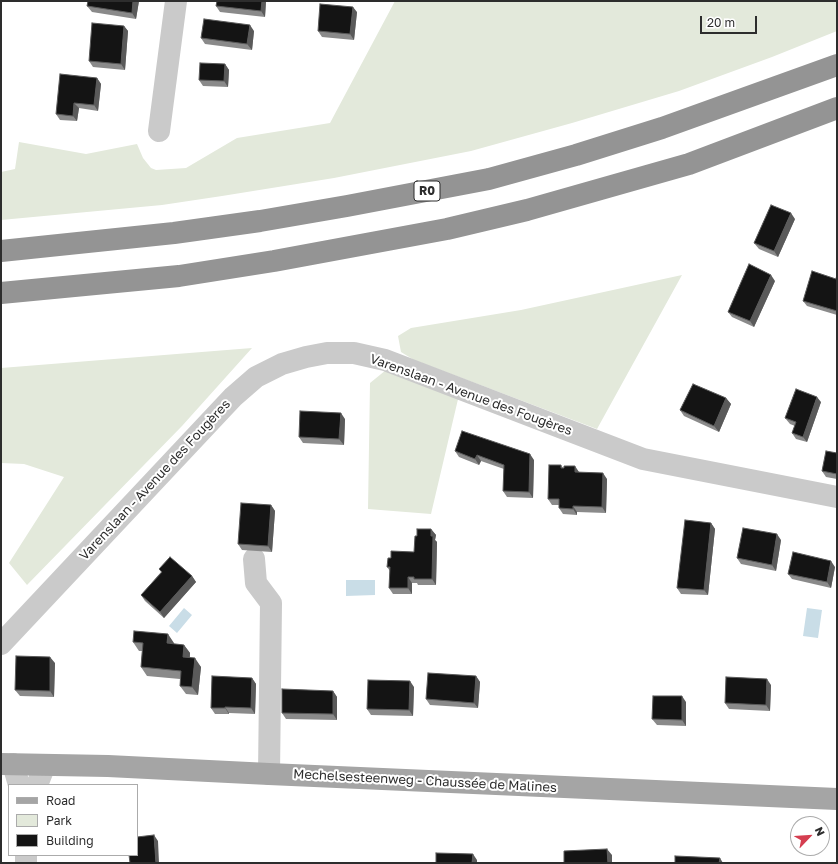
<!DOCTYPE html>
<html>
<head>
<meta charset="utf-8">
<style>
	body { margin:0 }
	#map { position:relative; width:838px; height:864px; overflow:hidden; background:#fff; font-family:"Golos Text",sans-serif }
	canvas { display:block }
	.frame { position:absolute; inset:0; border:2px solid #2d2d2d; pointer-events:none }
	.legend { position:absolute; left:8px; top:784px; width:130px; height:72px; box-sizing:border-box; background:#fff; border:1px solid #ababab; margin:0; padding:5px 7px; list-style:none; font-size:12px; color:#2d2d2d }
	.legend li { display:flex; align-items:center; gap:8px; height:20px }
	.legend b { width:20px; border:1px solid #ababab }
	.north { position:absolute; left:790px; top:816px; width:40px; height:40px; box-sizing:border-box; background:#fff; border:1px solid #ababab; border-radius:50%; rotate:65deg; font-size:11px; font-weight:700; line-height:16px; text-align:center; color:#2d2d2d }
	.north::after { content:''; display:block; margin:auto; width:14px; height:18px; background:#d53e50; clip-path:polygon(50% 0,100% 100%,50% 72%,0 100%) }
	.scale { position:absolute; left:700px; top:16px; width:57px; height:18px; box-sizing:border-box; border:2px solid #2d2d2d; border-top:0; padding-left:5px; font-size:12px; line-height:14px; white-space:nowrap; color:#2d2d2d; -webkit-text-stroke:3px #fff; paint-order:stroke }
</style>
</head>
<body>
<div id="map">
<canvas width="838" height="864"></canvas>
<div class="frame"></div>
<ul class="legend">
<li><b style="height:5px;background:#a5a5a5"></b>Road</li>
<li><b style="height:11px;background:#e3e9db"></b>Park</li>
<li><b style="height:11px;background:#141414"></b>Building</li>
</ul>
<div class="north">N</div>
<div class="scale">20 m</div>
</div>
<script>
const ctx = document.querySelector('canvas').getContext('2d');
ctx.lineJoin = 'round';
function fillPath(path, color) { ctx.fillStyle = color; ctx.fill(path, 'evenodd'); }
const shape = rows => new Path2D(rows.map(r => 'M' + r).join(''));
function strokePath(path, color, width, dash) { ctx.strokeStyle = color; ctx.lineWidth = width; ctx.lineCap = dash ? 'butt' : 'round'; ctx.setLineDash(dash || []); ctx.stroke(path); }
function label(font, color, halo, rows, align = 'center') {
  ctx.font = font + ' "Golos Text",sans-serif'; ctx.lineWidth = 4; ctx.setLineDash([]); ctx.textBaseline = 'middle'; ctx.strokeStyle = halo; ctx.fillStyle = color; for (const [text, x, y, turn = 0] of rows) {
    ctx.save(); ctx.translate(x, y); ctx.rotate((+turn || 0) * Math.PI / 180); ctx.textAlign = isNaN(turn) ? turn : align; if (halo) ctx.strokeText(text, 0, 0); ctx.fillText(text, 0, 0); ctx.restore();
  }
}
const green = shape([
	[395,1,837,1,837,31,772,57,679,91,572,123,471,151,334,178,222,196,162,205,1,220,1,172,15,169,19,142,86,154,137,144,143,158,151,168,156,170,186,168,237,138,330,123],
	[682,275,597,429,414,360,401,352,398,336,411,328,521,310],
	[252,348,182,426,27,585,9,563,64,477,24,464,1,463,1,368],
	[386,370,459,395,431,514,368,509,370,383]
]);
const water = shape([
	[346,580,375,580,375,595,346,596],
	[184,608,192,615,177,633,169,626],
	[807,608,822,610,818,638,803,636]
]);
const minor = shape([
	[159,131,176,1],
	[254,559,256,583,271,603,269,774],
	[1,644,233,397,256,377,282,364,306,357,327,353,354,353,385,360,643,459,837,497],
	[13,764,19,785],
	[37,785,45,765],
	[26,863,26,855]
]);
const major = shape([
	[1,764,108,766,269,774,837,799]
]);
const highway = shape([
	[1,251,174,233,260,221,347,206,489,179,576,155,662,128,837,65],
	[1,293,179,276,274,261,447,229,527,210,689,164,837,108]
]);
const wall = shape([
	[88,1,139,1,136,19,92,12,87,6],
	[217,1,266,1,265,17,220,12,216,6],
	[357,12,354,40,322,37,318,31],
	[124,26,128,31,125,70,93,67,89,61],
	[254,31,252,50,205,44,201,38],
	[225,64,229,70,228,87,203,86,199,80],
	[97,78,101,84,98,111,79,108,77,121,60,120,56,114],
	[795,219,778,257,759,249,754,243],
	[837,274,837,315,807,306,803,301,836,279],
	[775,281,754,327,732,317,728,312],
	[726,398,731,404,719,432,684,416,680,410],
	[821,402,807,442,796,439,792,433,795,426,790,424,785,418],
	[345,419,344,445,303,443,299,437],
	[455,451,534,460,533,498,507,497,503,491,504,469,481,461,479,465,459,457],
	[837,453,837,479,826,477,822,471],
	[561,465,563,468,607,479,606,513,577,512,577,515,563,514,559,508,559,505,552,505,548,499],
	[271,505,275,511,272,552,242,550,238,544],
	[711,523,715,529,708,595,681,594,677,588],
	[431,529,436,535,435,540,437,542,436,585,418,585,417,583,412,583,412,594,393,594,389,588,390,571,387,567,391,558,414,552,417,536],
	[781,540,776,571,741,564,737,558],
	[835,567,831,588,792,579,788,574],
	[159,569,192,576,196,582,164,618,145,601,141,595,161,572],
	[133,642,174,643,174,644,184,645,190,653,190,658,201,667,198,695,186,694,180,686,180,679,147,676,141,667,142,651,139,651],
	[55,663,54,697,20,696,15,690],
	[476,676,480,682,478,708,430,705,426,699],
	[252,678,256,684,255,714,229,713,229,714,215,714,211,708],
	[771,685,770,711,729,709,725,703],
	[414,687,413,716,371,715,367,709],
	[333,691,337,697,337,720,286,719,282,713],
	[686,702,686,726,657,725,652,719]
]);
const shadedWall = shape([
	[133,1,139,1,136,19,132,13],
	[262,1,266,1,265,17,261,11],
	[353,7,357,12,354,40,350,34],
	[250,25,254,31,252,50,247,44],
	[124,26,128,31,125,70,121,64],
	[225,64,229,70,228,87,224,81],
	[97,78,101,84,98,111,94,105],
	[74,103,79,108,77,121,73,116],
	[791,213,795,219,778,257,774,251],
	[771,275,775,281,754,327,750,321],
	[817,397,821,402,807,442,803,437],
	[726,398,731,404,719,432,714,426],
	[341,413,345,419,344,445,339,439],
	[530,454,534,460,533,498,529,492],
	[477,455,481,461,479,465,475,459],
	[575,466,579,472,575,472],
	[603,473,607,479,606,513,602,507],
	[271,505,275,511,272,552,268,546],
	[573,506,577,512,577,515,573,509],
	[711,523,715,529,708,595,704,590],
	[431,529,436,535,435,540,437,542,436,585,432,579],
	[777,534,781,540,776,571,772,565],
	[831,561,835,567,831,588,827,582],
	[192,576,196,582,164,618,160,612],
	[408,577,412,583,412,594,408,588],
	[168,634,174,643,173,652,167,643],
	[184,645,190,653,189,666,183,657],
	[50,657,55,663,54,697,50,691],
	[195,658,201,667,198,695,192,687],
	[476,676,480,682,478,708,474,703],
	[252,678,256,684,255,714,251,708],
	[767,679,771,685,770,711,766,705],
	[410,681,414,687,413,716,409,710],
	[333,691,337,697,337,720,333,714],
	[682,696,686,702,686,726,682,720],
	[225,707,229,713,229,714,225,708],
	[154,835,158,841,159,863,156,863],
	[607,849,612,855,612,863,608,863],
	[473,854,477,860,477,863,472,863],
	[720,858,723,863,719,863]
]);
const building = shape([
	[88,1,133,1,132,13,87,6,88,1],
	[217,1,262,1,261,11,216,6,217,1],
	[320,4,353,7,350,34,318,31,320,4],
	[204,19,250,25,247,44,201,38,204,19],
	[92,23,124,26,121,64,89,61,92,23],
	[200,63,225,64,224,81,199,80,200,63],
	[60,74,97,78,94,105,74,103,73,116,56,114,60,74],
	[771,205,791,213,774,251,754,243,771,205],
	[749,264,771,275,750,321,728,312,749,264],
	[812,271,836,279,837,274,837,311,803,301,812,271],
	[693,384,726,398,714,426,680,410,693,384],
	[796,389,817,397,803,437,792,433,796,422,785,418,796,389],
	[300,411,341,413,339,439,299,437,300,411],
	[462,431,530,454,529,492,503,491,504,465,477,455,475,459,455,451,462,431],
	[826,451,837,453,837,474,822,471,826,451],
	[549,465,561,465,561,468,564,468,564,466,575,466,575,472,603,473,602,507,573,506,573,509,559,508,559,499,548,499,549,465],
	[241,503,271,505,268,546,238,544,241,503],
	[685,520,711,523,704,590,677,588,685,520],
	[743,528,777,534,772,565,737,558,743,528],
	[417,529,431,529,431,536,433,536,432,579,414,579,414,577,408,577,408,588,389,588,390,567,387,567,388,558,391,558,391,551,414,552,415,536,417,536,417,529],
	[793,552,831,561,827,582,788,574,793,552],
	[170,557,192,576,160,612,141,595,162,572,159,569,170,557],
	[134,631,168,634,167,643,184,645,183,657,195,658,192,687,180,686,181,671,141,667,143,643,133,642,134,631],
	[16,656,50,657,50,691,15,690,16,656],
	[428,673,476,676,474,703,426,699,428,673],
	[212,676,252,678,251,708,225,707,225,708,211,708,212,676],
	[726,677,767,679,766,705,725,703,726,677],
	[368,680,410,681,409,710,367,709,368,680],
	[282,689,333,691,333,714,282,713,282,689],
	[653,696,682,696,682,720,652,719,653,696],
	[154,835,156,863,130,863,129,855,137,855,137,837,154,835],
	[607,849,608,863,564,863,564,851,607,849],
	[436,853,473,854,472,863,436,863,436,853],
	[675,856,720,858,719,863,675,863,675,856]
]);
const shields = [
	[427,191,26]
];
const shieldNames = [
	["R0",427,191]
];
const streetNames = [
	["Varenslaan - Avenue des Fougères",471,395,20],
	["Varenslaan - Avenue des Fougères",155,480,-47],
	["Mechelsesteenweg - Chaussée de Malines",425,781,3]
];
fillPath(green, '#e3e9db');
fillPath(water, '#c9dde7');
strokePath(minor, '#cacaca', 22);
strokePath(major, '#a5a5a5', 22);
strokePath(highway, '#949494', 22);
fillPath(wall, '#8a8a8a');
fillPath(shadedWall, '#5a5a5a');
fillPath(building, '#141414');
strokePath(building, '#5a5a5a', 1);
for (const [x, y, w] of shields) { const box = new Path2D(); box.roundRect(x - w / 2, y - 10, w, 20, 3); ctx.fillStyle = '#fff'; ctx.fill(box); strokePath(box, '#2d2d2d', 1); }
label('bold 12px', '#2d2d2d', null, shieldNames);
label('13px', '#2d2d2d', '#fff', streetNames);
</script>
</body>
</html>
